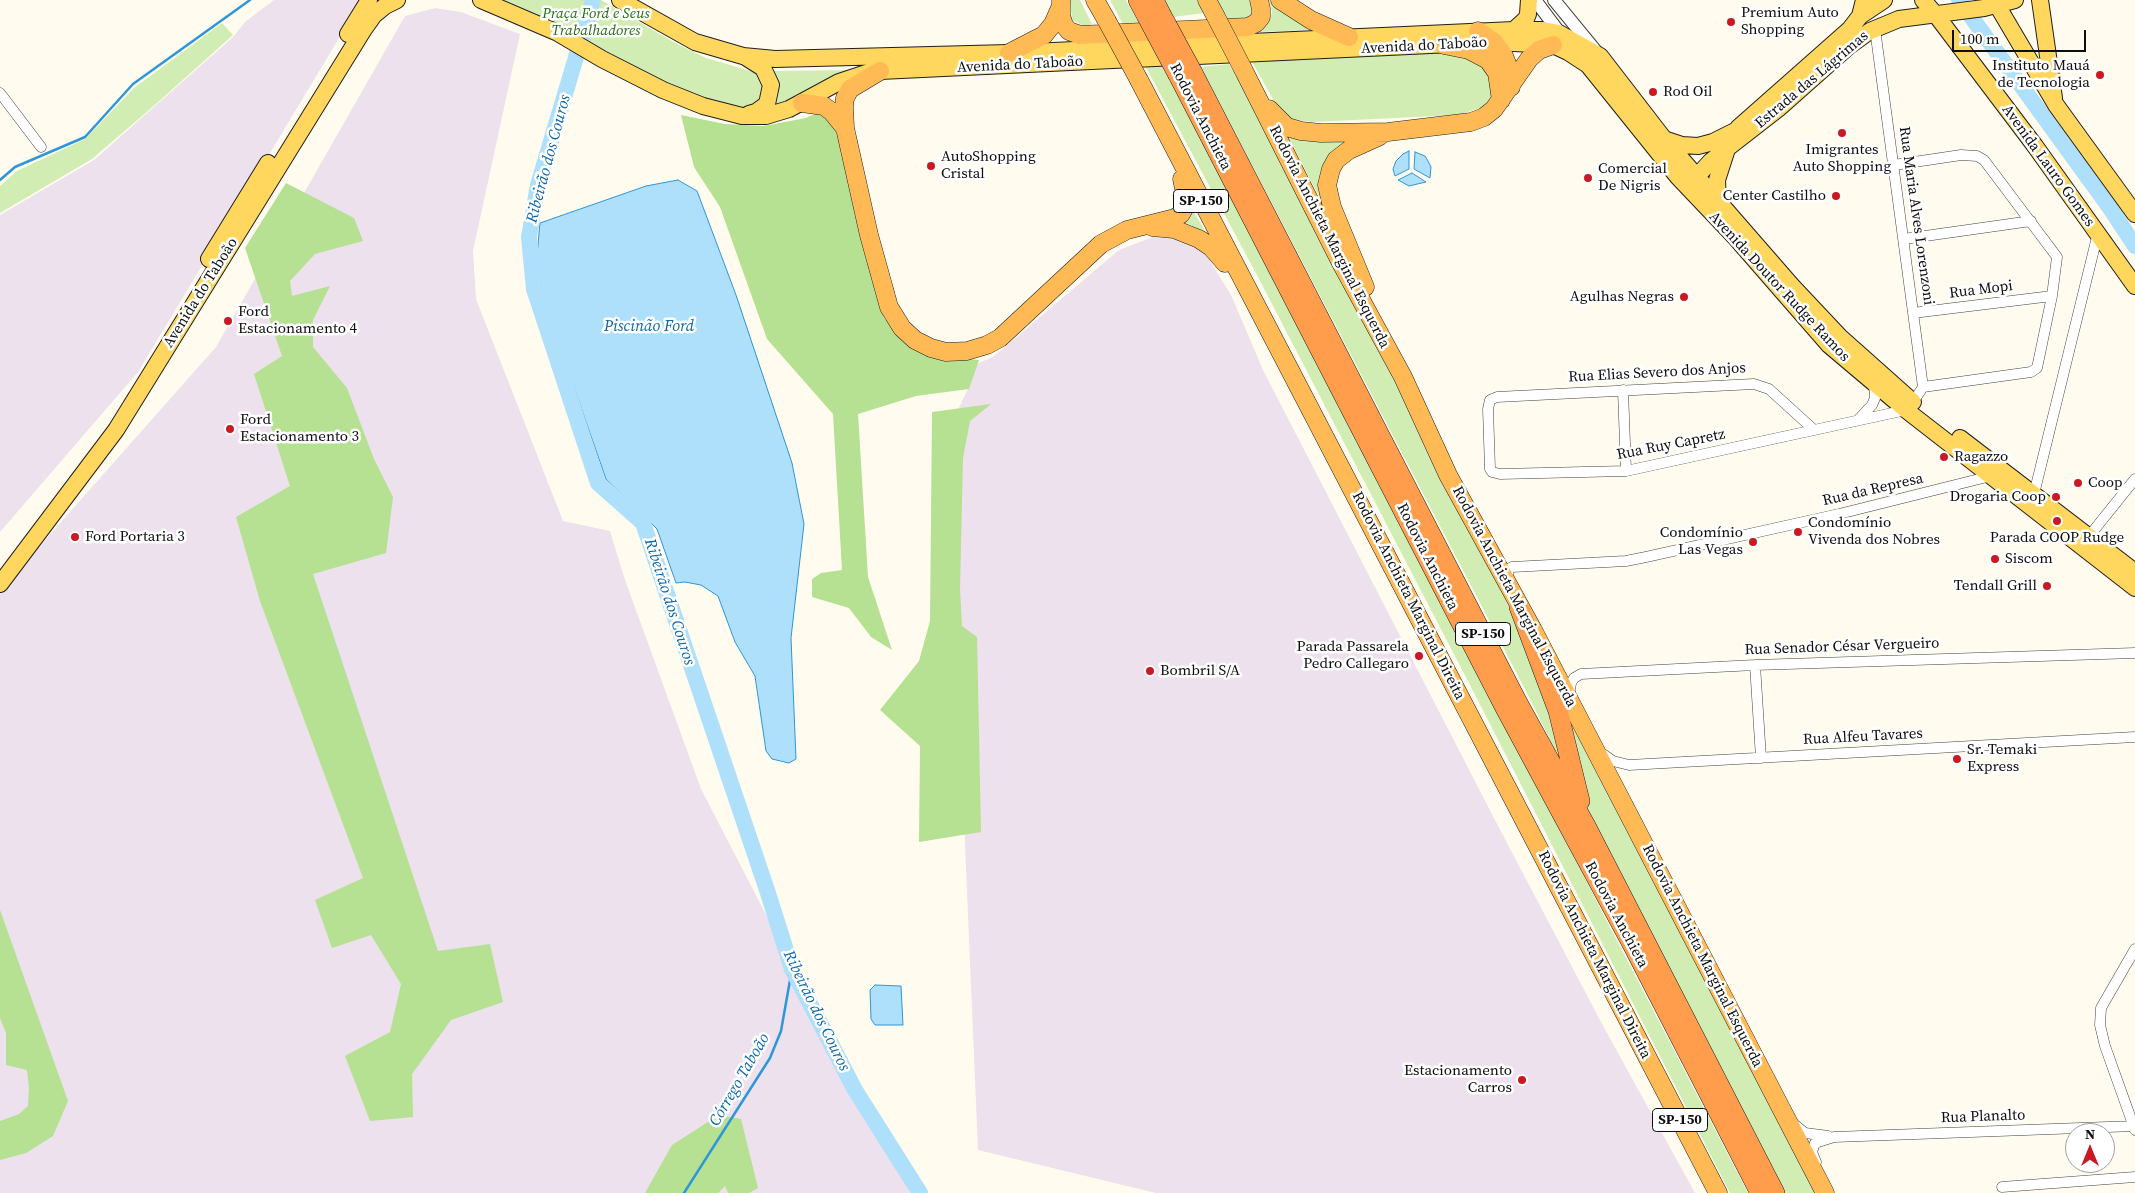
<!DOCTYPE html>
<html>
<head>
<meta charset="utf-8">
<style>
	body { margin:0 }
	#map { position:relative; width:2135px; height:1193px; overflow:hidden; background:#fffcef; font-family:"Source Serif 4",serif }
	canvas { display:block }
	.north { position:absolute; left:2065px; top:1123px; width:50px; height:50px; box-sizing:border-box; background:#fff; border:1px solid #9f9f9f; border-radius:50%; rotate:0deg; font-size:14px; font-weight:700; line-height:20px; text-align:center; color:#0e0e0e }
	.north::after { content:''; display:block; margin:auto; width:18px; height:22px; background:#cb1923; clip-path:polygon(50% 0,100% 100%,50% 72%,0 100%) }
	.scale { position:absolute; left:1952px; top:30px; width:134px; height:22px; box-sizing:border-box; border:2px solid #0e0e0e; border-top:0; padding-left:6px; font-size:15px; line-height:18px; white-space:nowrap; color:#0e0e0e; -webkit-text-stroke:4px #fff; paint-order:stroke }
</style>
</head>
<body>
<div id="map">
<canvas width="2135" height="1193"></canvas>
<div class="north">N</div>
<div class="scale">100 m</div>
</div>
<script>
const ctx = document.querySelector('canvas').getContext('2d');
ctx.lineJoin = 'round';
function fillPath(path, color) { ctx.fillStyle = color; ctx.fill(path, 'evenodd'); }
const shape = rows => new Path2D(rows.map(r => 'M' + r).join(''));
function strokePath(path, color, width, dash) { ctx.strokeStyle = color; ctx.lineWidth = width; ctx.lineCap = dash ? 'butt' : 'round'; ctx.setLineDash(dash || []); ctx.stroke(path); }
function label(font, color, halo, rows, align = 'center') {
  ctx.font = font + ' "Source Serif 4",serif'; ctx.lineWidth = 5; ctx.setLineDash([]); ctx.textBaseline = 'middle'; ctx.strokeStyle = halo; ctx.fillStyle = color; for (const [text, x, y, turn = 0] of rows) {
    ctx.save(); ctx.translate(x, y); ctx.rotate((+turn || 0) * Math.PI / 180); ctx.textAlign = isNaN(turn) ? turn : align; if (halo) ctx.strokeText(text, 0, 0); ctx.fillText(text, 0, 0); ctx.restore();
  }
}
const industrial = shape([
	[274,0,362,0,138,372,0,532,0,215,94,160,233,37,245,22],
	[435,8,461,12,520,34,473,251,476,299,563,521,610,531,624,577,701,789,910,1193,0,1193,0,591,216,347,405,16],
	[1153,237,1183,239,1203,250,1231,295,1263,370,1496,822,1601,1022,1695,1193,1156,1193,978,1150,965,845,956,414,968,389,967,368,993,357,1119,250]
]);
const green = shape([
	[501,0,601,0,677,44,706,58,757,73,762,77,764,98,749,108,738,108,716,104,660,82,537,16],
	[1070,0,1080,0,1092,24,1086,27,1072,20],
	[1110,0,1126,0,1203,142,1748,1193,1730,1193,1471,687,1259,279],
	[1164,0,1198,0,1205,13,1173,17],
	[1216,0,1249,0,1256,6,1251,20,1229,22],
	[1269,0,1273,0,1309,30,1234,33,1262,29,1270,19,1272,12],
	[222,23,233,35,156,104,92,159,0,213,0,186,17,171,85,139,134,88],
	[1451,52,1488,66,1494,93,1491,99,1480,108,1458,115,1312,122,1290,119,1275,103,1251,60],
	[1229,64,1239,80,1411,407,1511,609,1534,661,1561,755,1555,750,1529,697,1201,67],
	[859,70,766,112,775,104,778,96,778,85,772,71],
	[1283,127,1352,136,1339,150,1330,218],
	[1192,209,1204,229,1203,232,1189,224,1174,223],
	[1549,675,1818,1193,1785,1193,1590,816]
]);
const forest = shape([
	[821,111,838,127,884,318,911,345,932,356,979,360,969,389,916,396,858,414,868,577,892,650,871,637,849,608,812,597,812,579,821,573,842,570,833,414,767,339,720,207,694,167,681,115,725,124,763,126,806,118],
	[286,183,354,218,363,241,315,254,290,281,292,296,330,286,313,320,313,347,347,388,374,459,393,497,386,553,313,574,438,951,490,944,503,1002,451,1020,412,1074,413,1117,370,1121,345,1056,390,1032,401,984,371,935,332,948,315,900,363,878,260,601,236,517,290,486,254,374,282,356,245,248],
	[991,404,970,421,963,458,960,589,962,626,977,637,981,832,919,842,920,746,880,710,919,661,930,621,932,412],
	[0,910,68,1101,53,1136,26,1153,0,1160,0,1121,19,1114,28,1106,29,1088,27,1070,6,1065,6,1033,0,1018],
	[719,1115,741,1119,758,1188,749,1193,728,1193,725,1186,718,1193,645,1193,672,1145]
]);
const water = shape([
	[1409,151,1409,169,1395,176,1393,169,1396,161,1403,154,1409,151],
	[1415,152,1425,156,1428,161,1431,167,1430,178,1414,169,1415,152],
	[1412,173,1426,182,1409,186,1398,180,1412,173],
	[678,180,697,191,736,295,792,463,804,524,791,638,796,759,789,763,772,759,766,751,755,676,735,642,718,596,701,585,685,582,676,583,657,529,606,479,542,296,537,255,540,223,646,186,678,180],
	[875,985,901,986,903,1025,875,1025,871,1019,870,990,875,985]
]);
const stream = shape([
	[0,180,15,167,85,137,133,84,250,0],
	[684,1193,770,1058,781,1031,792,969]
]);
const river = shape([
	[593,0,538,185,529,237,534,289,598,483,643,523,767,890,792,969,855,1090,920,1193],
	[1959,0,2110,208,2135,246]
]);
const minor = shape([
	[1875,29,1923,387,1917,396,1909,399],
	[0,93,41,147],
	[1894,165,1961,155,1977,156,1984,160,2057,257,2052,296,2037,368,2031,372,1923,387],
	[1904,239,2031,221],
	[1913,313,2052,296],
	[1623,390,1626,471],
	[1859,419,1872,405,1875,398,1874,384],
	[1813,429,1769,389,1754,384,1497,397,1490,400,1488,409,1490,469,1492,472,1500,474,1626,471,1906,410],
	[2034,494,2098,233],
	[2086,540,2135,479],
	[1506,581,1509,569,1512,567,1626,561,1646,557,1839,514,1991,476],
	[1755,665,1761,758],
	[1569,696,1571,683,1574,678,1581,674,1755,665,2135,653],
	[1600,752,1613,761,1629,765,2135,737],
	[2135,949,2101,1008,2100,1025,2105,1046,2135,1130],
	[1794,1124,1805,1133,1828,1136],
	[1816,1162,1812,1152,1815,1143,1834,1137,2135,1126],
	[2002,1187,2135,1177]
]);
const tertiary = shape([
	[1535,0,1562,36],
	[1554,0,1595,50]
]);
const primary = shape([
	[481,0,558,33,602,59,663,90,703,106,742,116,766,116,789,109,839,82,866,73,880,71,1494,42,1553,45,1568,52,1588,65,1678,177,1735,237,1829,345,1906,410,2135,588],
	[620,0,695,42,743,56,775,59,1009,53,1514,30,1543,30,1559,33,1600,56,1664,139,1792,286,1840,337,1913,402],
	[1923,0,1936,15,2035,146,2135,286],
	[1994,0,2056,105,2135,214],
	[2040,0,2054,98],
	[1860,16,1884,0],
	[1514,30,1526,19,1528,14,1529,0],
	[348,34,369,0],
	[747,58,763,68,771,85,767,104,756,112,749,114],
	[1738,128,1850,29,1860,16,1864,0],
	[1664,139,1682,145,1698,146,1713,142,1735,131],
	[1690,184,1711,161,1778,109,1849,46,1870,31,1899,19,1984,8,2015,0],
	[1718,201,1717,180,1727,149],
	[209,259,268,163],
	[1960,438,2135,572],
	[0,584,116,430,364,29,374,15,385,6,397,0]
]);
const trunk = shape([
	[1061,0,1061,16,1064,25,1069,31,1080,35,1248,27,1256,23,1261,17,1261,9,1259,0],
	[1095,0,1107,21],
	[1207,0,1215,15],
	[1280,0,1311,20,1349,37],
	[1478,31,1494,42,1504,56,1511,74,1511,87],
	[1444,45,1469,50,1488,60,1497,73,1501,100],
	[1009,53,1044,35,1053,24,1060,8],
	[1243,69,1341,263,1403,377,1448,475,1533,630,1825,1193],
	[880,71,850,89,845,98,844,106,845,128,869,235,889,307,902,328,915,340,931,348,946,352,967,351,987,345,1000,338,1101,244,1127,230,1175,218,1181,214,1187,203,1182,179],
	[1139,80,1718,1193],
	[802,103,824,106,832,112,845,128],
	[1269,109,1287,127,1301,131,1321,133,1388,132,1471,122,1484,117,1494,109,1529,59,1539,50,1553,45],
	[1152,227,1174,229,1199,239,1211,247,1225,263],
	[1365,287,1332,207,1327,185,1331,169,1336,160,1349,150,1380,136]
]);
const motorway = shape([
	[1138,0,1146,15],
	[1154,0,1161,14],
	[1193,73,1518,703,1586,826,1775,1193],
	[1178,75,1505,708,1633,946,1760,1193],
	[1519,607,1558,711,1580,801]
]);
const trunkBridge = shape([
	[1215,15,1243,69],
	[1107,21,1139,80]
]);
const motorwayBridge = shape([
	[1161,14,1193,73],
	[1146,15,1178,75]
]);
const markers = [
	[1731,22,5,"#cb1923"],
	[2100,75,5,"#cb1923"],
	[1653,92,5,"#cb1923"],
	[1842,133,5,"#cb1923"],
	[931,166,5,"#cb1923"],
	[1588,178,5,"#cb1923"],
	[1836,196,5,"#cb1923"],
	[1684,297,5,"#cb1923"],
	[228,321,5,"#cb1923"],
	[230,429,5,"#cb1923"],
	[1944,457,5,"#cb1923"],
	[2078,483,5,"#cb1923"],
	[2056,497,5,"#cb1923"],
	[2057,521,5,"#cb1923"],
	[1798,532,5,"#cb1923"],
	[75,537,5,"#cb1923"],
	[1753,542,5,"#cb1923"],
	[1995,559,5,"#cb1923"],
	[2047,586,5,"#cb1923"],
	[1419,656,5,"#cb1923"],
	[1150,671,5,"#cb1923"],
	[1957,759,5,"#cb1923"],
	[1522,1080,5,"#cb1923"]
];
const shields = [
	[1201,201,55],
	[1483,634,55],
	[1680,1120,55]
];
const shieldNames = [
	["SP-150",1201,201],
	["SP-150",1483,634],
	["SP-150",1680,1120]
];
const poiNames = [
	["Premium Auto",1741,13],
	["Shopping",1741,30],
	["Instituto Mauá",2090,66,"right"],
	["de Tecnologia",2090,83,"right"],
	["Rod Oil",1663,92],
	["Imigrantes",1842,150,"center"],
	["Auto Shopping",1842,167,"center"],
	["AutoShopping",941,157],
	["Cristal",941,174],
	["Comercial",1598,169],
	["De Nigris",1598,186],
	["Center Castilho",1826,196,"right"],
	["Agulhas Negras",1674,297,"right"],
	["Ford",238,312],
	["Estacionamento 4",238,329],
	["Ford",240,420],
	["Estacionamento 3",240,437],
	["Ragazzo",1954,457],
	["Coop",2088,483],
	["Drogaria Coop",2046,497,"right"],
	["Condomínio",1808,523],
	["Vivenda dos Nobres",1808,540],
	["Condomínio",1743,533,"right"],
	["Las Vegas",1743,550,"right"],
	["Ford Portaria 3",85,537],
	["Parada COOP Rudge",2057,538,"center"],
	["Siscom",2005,559],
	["Tendall Grill",2037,586,"right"],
	["Parada Passarela",1409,647,"right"],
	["Pedro Callegaro",1409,664,"right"],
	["Bombril S/A",1160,671],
	["Sr. Temaki",1967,750],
	["Express",1967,767],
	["Estacionamento",1512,1071,"right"],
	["Carros",1512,1088,"right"]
];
const parkNames = [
	["Praça Ford e Seus",596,14],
	["Trabalhadores",596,31]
];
const streetNames = [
	["Avenida do Taboão",1424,46,-3],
	["Avenida do Taboão",1020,65,-3],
	["Estrada das Lágrimas",1812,80,-40],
	["Rodovia Anchieta",1200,117,63],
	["Avenida Lauro Gomes",2048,166,54],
	["Rua Maria Alves Lorenzoni",1916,216,82],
	["Rodovia Anchieta Marginal Esquerda",1329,237,63],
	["Avenida Doutor Rudge Ramos",1779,287,47],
	["Rua Mopi",1981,290,-7],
	["Avenida do Taboão",201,293,-58],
	["Rua Elias Severo dos Anjos",1657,373,-3],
	["Rua Ruy Capretz",1671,445,-11],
	["Rua da Represa",1873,490,-13],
	["Rodovia Anchieta",1427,557,63],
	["Rodovia Anchieta Marginal Direita",1408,596,63],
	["Rodovia Anchieta Marginal Esquerda",1514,597,62],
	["Rua Senador César Vergueiro",1842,647,-2],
	["Rua Alfeu Tavares",1863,737,-3],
	["Rodovia Anchieta",1616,915,62],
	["Rodovia Anchieta Marginal Direita",1594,955,63],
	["Rodovia Anchieta Marginal Esquerda",1702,956,63],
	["Rua Planalto",1983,1117,-2]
];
const waterNames = [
	["Ribeirão dos Couros",549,159,-75],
	["Piscinão Ford",649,327],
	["Ribeirão dos Couros",669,602,72],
	["Ribeirão dos Couros",816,1011,64],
	["Córrego Taboão",740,1080,-60]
];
fillPath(industrial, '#ece1ed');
fillPath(green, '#d2edb4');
fillPath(forest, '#b6e092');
fillPath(water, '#aedffb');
strokePath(water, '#2f96d9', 1);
strokePath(stream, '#2f96d9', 2.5);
strokePath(river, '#aedffb', 16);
strokePath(minor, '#414141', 11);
strokePath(tertiary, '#414141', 14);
strokePath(primary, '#1f1f1f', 18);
strokePath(trunk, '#1f1f1f', 19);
strokePath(motorway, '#1f1f1f', 20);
strokePath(minor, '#fff', 10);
strokePath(tertiary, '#fff', 12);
strokePath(primary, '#ffd75f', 16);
strokePath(trunk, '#ffba56', 18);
strokePath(motorway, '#ff9d4d', 19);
strokePath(trunkBridge, '#1f1f1f', 19, []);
strokePath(motorwayBridge, '#1f1f1f', 20, []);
strokePath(trunkBridge, '#ffba56', 18);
strokePath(motorwayBridge, '#ff9d4d', 19);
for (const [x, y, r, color] of markers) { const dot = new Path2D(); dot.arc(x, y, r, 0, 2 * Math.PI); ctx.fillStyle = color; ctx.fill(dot); strokePath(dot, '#fff', 2); }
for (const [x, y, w] of shields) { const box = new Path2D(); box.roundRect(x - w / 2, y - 11.5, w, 23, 4); ctx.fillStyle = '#fff'; ctx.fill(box); strokePath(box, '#0e0e0e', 1); }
label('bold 14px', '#0e0e0e', null, shieldNames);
label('15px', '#0e0e0e', '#fff', poiNames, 'left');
label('italic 15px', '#2a6c18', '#fff', parkNames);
label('15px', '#0e0e0e', '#fff', streetNames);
label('italic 16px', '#0c67ab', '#fff', waterNames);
</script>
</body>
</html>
